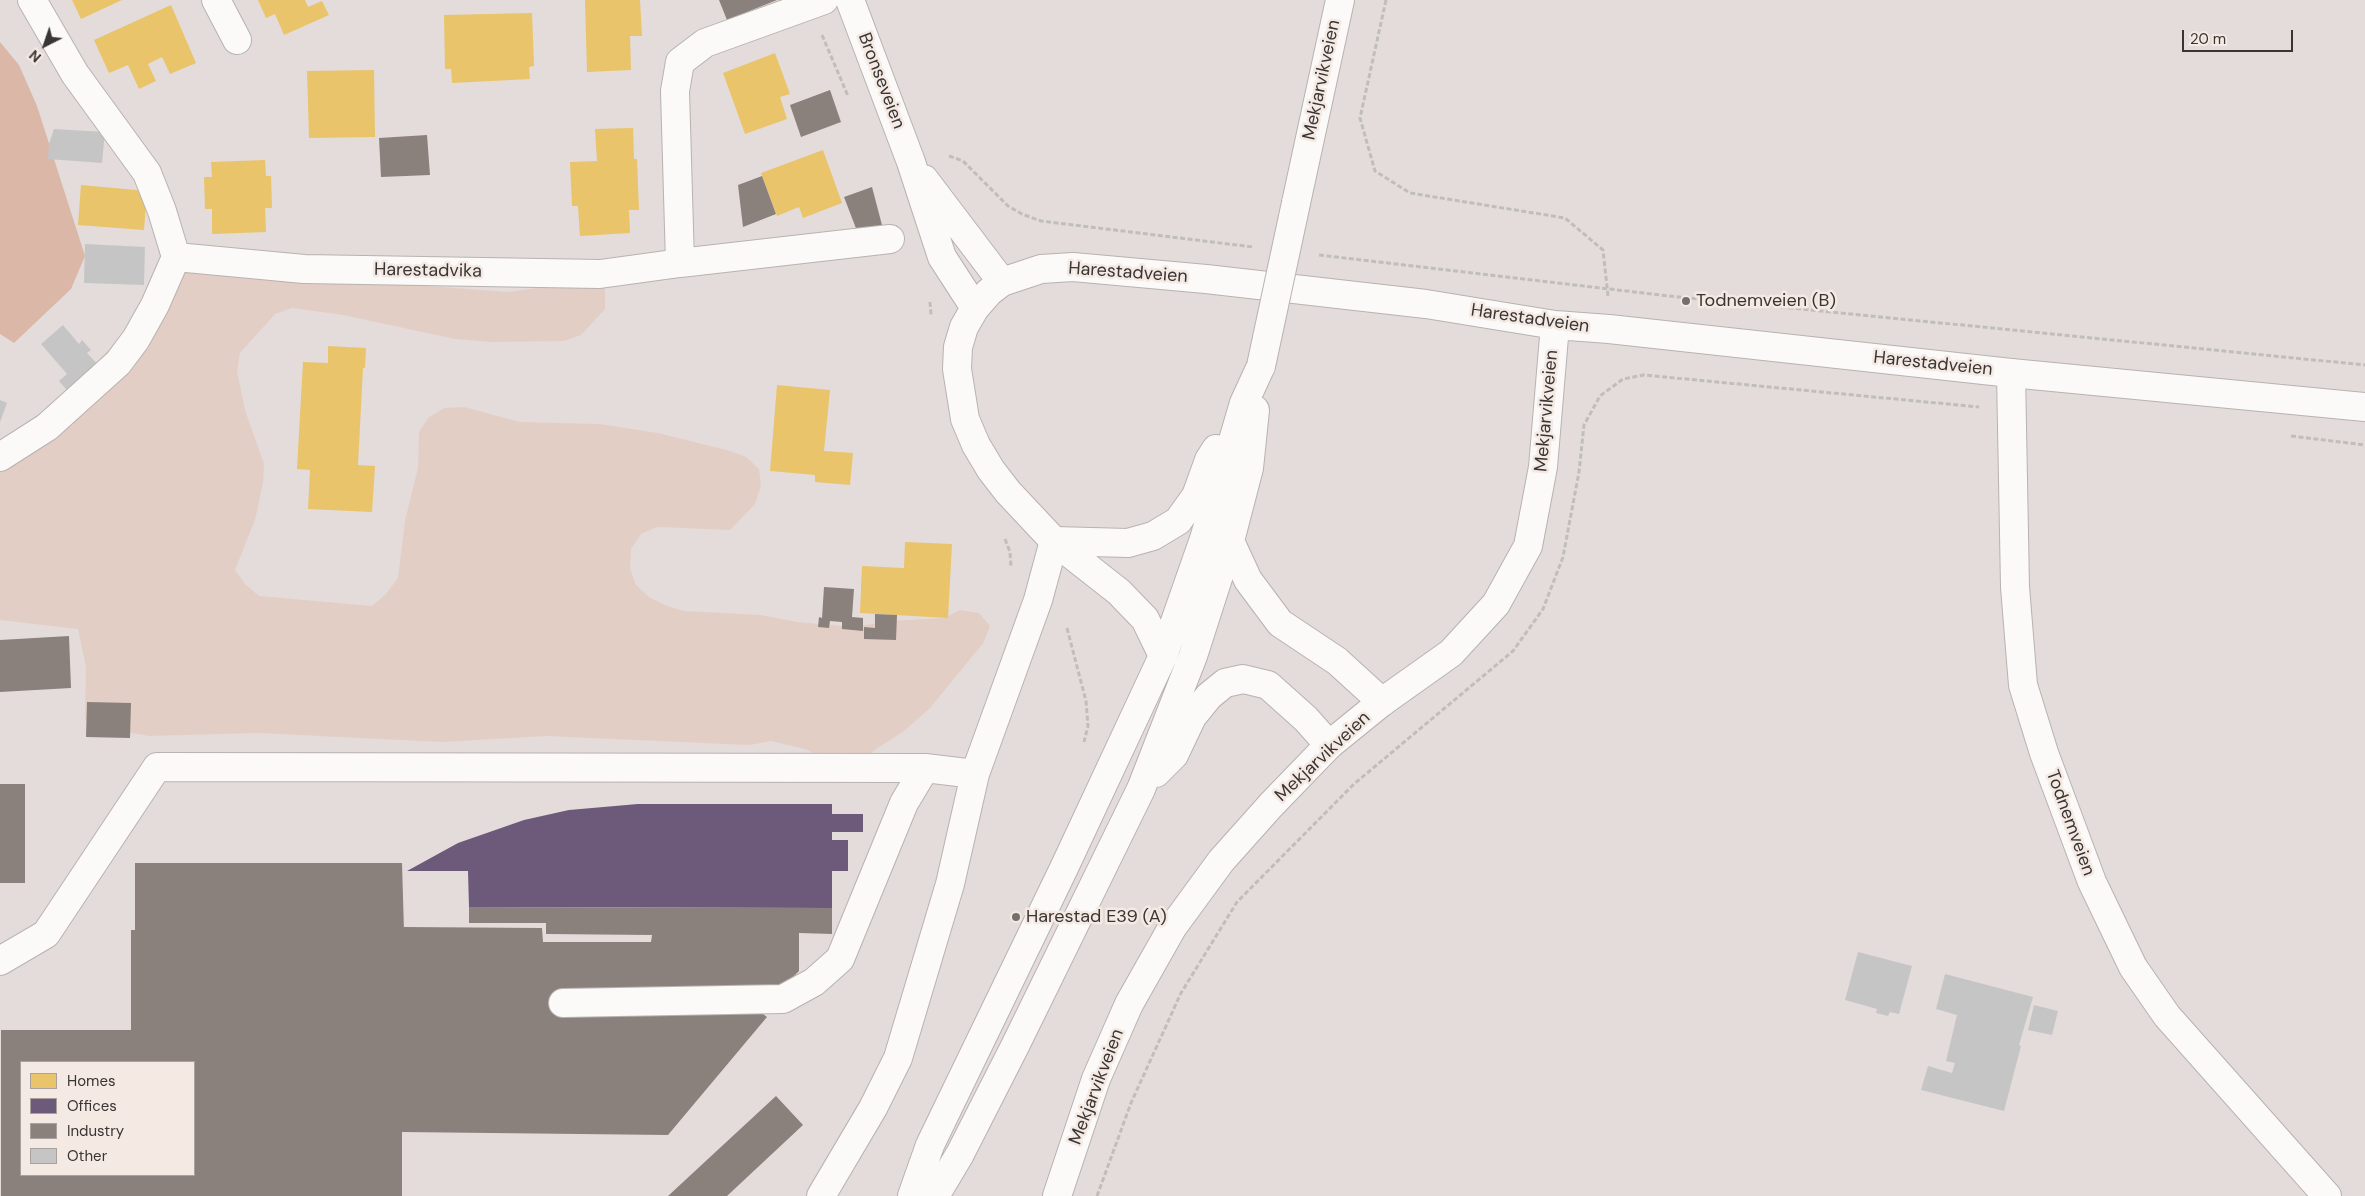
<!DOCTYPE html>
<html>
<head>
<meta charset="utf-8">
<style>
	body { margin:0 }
	#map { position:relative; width:2365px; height:1196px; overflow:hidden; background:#e3dcda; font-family:"DM Sans",sans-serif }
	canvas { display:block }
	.legend { position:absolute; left:20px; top:1061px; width:175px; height:115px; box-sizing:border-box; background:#f4e9e3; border:1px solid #a9a19d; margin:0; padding:6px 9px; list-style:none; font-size:15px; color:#393533 }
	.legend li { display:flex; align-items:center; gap:10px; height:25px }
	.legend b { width:25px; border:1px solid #a9a19d }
	.north { position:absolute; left:20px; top:20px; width:50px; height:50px; -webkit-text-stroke:4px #f4e9e3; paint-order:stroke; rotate:221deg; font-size:14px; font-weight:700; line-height:20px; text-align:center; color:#393533 }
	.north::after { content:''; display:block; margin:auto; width:18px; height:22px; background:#393533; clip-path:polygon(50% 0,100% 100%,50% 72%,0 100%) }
	.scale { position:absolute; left:2182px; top:30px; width:111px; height:22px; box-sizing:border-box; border:2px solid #393533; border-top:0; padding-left:6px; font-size:15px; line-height:18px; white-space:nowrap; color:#393533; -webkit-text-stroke:4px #f4e9e3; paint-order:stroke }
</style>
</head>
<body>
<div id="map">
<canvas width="2365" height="1196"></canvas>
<ul class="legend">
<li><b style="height:14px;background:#e9c46a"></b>Homes</li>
<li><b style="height:14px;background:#6d597a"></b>Offices</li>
<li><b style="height:14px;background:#8a817c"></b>Industry</li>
<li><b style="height:14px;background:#c6c5c5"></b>Other</li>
</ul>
<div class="north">N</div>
<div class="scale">20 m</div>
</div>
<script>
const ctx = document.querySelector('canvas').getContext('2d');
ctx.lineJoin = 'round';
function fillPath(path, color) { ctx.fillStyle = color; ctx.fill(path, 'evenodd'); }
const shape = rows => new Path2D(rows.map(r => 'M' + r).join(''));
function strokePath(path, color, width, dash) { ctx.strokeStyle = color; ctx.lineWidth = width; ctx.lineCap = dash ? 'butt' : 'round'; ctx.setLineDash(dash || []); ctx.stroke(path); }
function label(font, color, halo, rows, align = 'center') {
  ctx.font = font + ' "DM Sans",sans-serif'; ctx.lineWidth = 5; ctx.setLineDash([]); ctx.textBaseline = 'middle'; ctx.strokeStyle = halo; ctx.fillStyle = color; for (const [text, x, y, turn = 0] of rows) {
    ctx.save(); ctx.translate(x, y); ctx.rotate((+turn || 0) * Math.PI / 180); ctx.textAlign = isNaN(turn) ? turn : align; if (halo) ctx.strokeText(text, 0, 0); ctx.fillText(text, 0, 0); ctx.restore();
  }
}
const green = shape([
	[170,269,201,269,508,292,600,279,605,288,605,309,581,335,564,341,491,342,455,339,343,315,292,308,275,314,240,353,237,371,245,410,264,464,263,483,255,520,235,570,245,584,259,596,372,606,386,594,398,578,405,521,418,468,419,432,429,417,445,408,464,407,520,422,599,424,658,433,730,451,746,457,759,469,761,486,755,504,730,530,657,527,641,534,631,549,630,568,636,585,649,597,665,605,684,611,761,615,797,622,854,627,890,621,944,618,960,610,979,613,990,626,984,642,930,708,904,731,876,749,851,771,805,749,771,741,750,745,545,736,443,742,258,733,149,736,132,733,98,735,85,719,86,667,78,629,0,620,0,453,46,417,128,329]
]);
const water = shape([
	[0,42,19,65,37,106,85,256,71,289,14,343,0,334]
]);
const homes = shape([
	[72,0,122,0,81,19],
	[258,0,305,0,308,7,322,1,329,15,284,35,275,14,266,18],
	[585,0,640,0,642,36,630,36,631,70,587,72],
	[171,5,196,63,170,74,162,57,148,64,156,81,139,89,128,65,109,73,94,40],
	[532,13,534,66,529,67,530,79,452,83,451,69,445,69,444,15],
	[775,53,790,94,780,97,787,119,745,134,723,73],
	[374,70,375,137,309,138,307,71],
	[633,128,634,159,637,159,639,210,629,210,630,233,580,236,578,206,572,206,570,162,597,161,595,129],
	[823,150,842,203,803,218,799,207,777,216,761,173],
	[265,160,266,176,271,176,272,208,265,208,266,232,212,234,212,209,205,209,204,177,212,177,211,162],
	[81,185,147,191,144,230,78,225],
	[328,346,366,348,365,368,363,368,358,465,375,466,372,512,308,509,310,470,297,469,303,362,328,363],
	[777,385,830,390,824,451,853,453,850,485,815,482,815,475,770,471],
	[905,542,952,544,948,618,860,613,862,566,904,568]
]);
const offices = shape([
	[638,804,832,804,832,814,863,814,863,832,832,832,832,840,848,840,848,871,832,871,832,908,469,907,468,871,407,871,458,843,524,820,569,810]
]);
const industry = shape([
	[719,0,777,0,727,20],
	[830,90,841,122,801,137,790,105],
	[427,135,430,175,381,177,379,138],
	[762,176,776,214,743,227,738,185],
	[872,187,882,225,857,231,844,197],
	[824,587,854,589,852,617,863,618,863,631,842,629,842,622,830,621,829,628,818,627,819,617,822,618],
	[875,614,897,615,896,640,864,639,864,627,875,628],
	[69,636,71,688,0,692,0,640],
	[87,702,131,703,130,738,86,737],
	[0,784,25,784,25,883,0,883],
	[135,863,402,863,404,931,404,927,542,928,543,942,651,942,652,935,546,934,546,923,469,923,469,907,832,908,832,934,799,933,799,971,759,1011,767,1017,668,1135,402,1132,402,1196,1,1196,1,1030,131,1030,131,930,135,930],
	[21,1062,194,1062,194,1175,21,1175],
	[776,1096,803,1125,727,1196,668,1196]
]);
const building = shape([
	[54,129,105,132,102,163,48,159,49,144],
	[85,244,145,247,144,285,84,283],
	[63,325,79,344,82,340,91,350,87,353,102,369,72,396,59,381,67,374,41,344],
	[0,400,7,403,0,422],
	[1858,952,1912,966,1899,1014,1890,1012,1888,1016,1876,1013,1877,1009,1845,1000],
	[1945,974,2033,997,2019,1045,2021,1046,2004,1111,1921,1090,1928,1066,1952,1073,1955,1063,1946,1061,1957,1015,1936,1009],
	[2034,1005,2058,1011,2052,1035,2028,1030]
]);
const path = shape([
	[1386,0,1360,118,1375,171,1410,193,1565,218,1603,250,1608,296],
	[822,35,848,96],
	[949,156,963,161,1008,206,1022,214,1041,221,1253,247],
	[1319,255,1669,296,2365,365],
	[930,302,931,315],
	[2291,436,2365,445],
	[1005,539,1010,552,1011,567],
	[1067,628,1086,701,1088,726,1084,742],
	[1097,1196,1131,1103,1181,993,1237,902,1354,784,1513,651,1543,609,1563,557,1579,472,1584,425,1600,396,1623,379,1644,375,1979,407]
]);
const minor = shape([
	[216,0,237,40],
	[850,0,911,162,942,257,975,308],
	[924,179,1002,282],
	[176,257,304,269,600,274,680,263,890,239],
	[680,263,675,91,680,62,705,43,824,0],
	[2011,373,2015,587,2023,685,2044,753,2092,882,2133,967,2167,1016,2327,1196],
	[0,457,47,427,118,363,136,339,155,305,176,257,162,211,147,173,75,74,32,0],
	[0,961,46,934,157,767,925,768,975,774],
	[563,1003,783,999,814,982,840,959,904,803,925,768],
	[821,1196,873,1108,898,1058,950,884,975,774,1038,600,1054,541]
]);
const major = shape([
	[1054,541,1008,492,991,470,976,445,965,419,957,369,958,347,964,327,975,308,989,292,1002,282,1041,269,1073,267,1206,279,1426,304,1555,325,1609,329,2011,373,2365,407],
	[1057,1196,1096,1079,1129,1004,1172,928,1221,861,1271,805,1329,745,1382,702,1451,653,1496,604,1528,546,1543,467,1555,325]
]);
const highway = shape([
	[1296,203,1340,0],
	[1054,541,1128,543,1153,536,1178,521,1196,496,1209,460,1216,449],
	[1054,541,1119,592,1145,619,1163,656],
	[1230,541,1248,580,1280,623,1337,661,1382,702],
	[1156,773,1174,755,1192,717,1209,696,1225,683,1243,679,1268,685,1306,719,1329,745],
	[912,1196,930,1145,1064,868,1163,656,1204,539,1244,403,1261,366],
	[935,1196,960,1154,1015,1046,1141,789,1193,656,1230,541,1249,468,1255,410]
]);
const highwayBridge = shape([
	[1261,366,1296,203]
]);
const markers = [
	[1686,301,5,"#746f6d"],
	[1016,917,5,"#746f6d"]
];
const streetNames = [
	["Mekjarvikveien",1322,80,-78],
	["Bronseveien",881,81,69],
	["Harestadvika",428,271,1],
	["Harestadveien",1128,273,4],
	["Harestadveien",1530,319,8],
	["Harestadveien",1933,364,6],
	["Mekjarvikveien",1547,411,-85],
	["Mekjarvikveien",1323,757,-43],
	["Todnemveien",2070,823,70],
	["Mekjarvikveien",1097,1087,-69]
];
const poiNames = [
	["Todnemveien (B)",1696,301],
	["Harestad E39 (A)",1026,917]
];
fillPath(green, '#e3cec5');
fillPath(water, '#dab7a6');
fillPath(homes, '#e9c46a');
fillPath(offices, '#6d597a');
fillPath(industry, '#8a817c');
fillPath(building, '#c6c5c5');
strokePath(minor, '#b8b2b0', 30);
strokePath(major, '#b8b2b0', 30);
strokePath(highway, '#b8b2b0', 30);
strokePath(path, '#c0bebc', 3, [5, 2.5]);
strokePath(minor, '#fbfaf9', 28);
strokePath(major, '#fbfaf9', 28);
strokePath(highway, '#fbfaf9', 28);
strokePath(highwayBridge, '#b8b2b0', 30, []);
strokePath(highwayBridge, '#fbfaf9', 28);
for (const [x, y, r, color] of markers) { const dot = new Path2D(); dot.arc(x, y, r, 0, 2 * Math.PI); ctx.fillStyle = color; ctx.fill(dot); strokePath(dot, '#f4e9e3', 2); }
label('18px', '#393533', '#f4e9e3', streetNames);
label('18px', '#393533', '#f4e9e3', poiNames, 'left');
</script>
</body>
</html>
